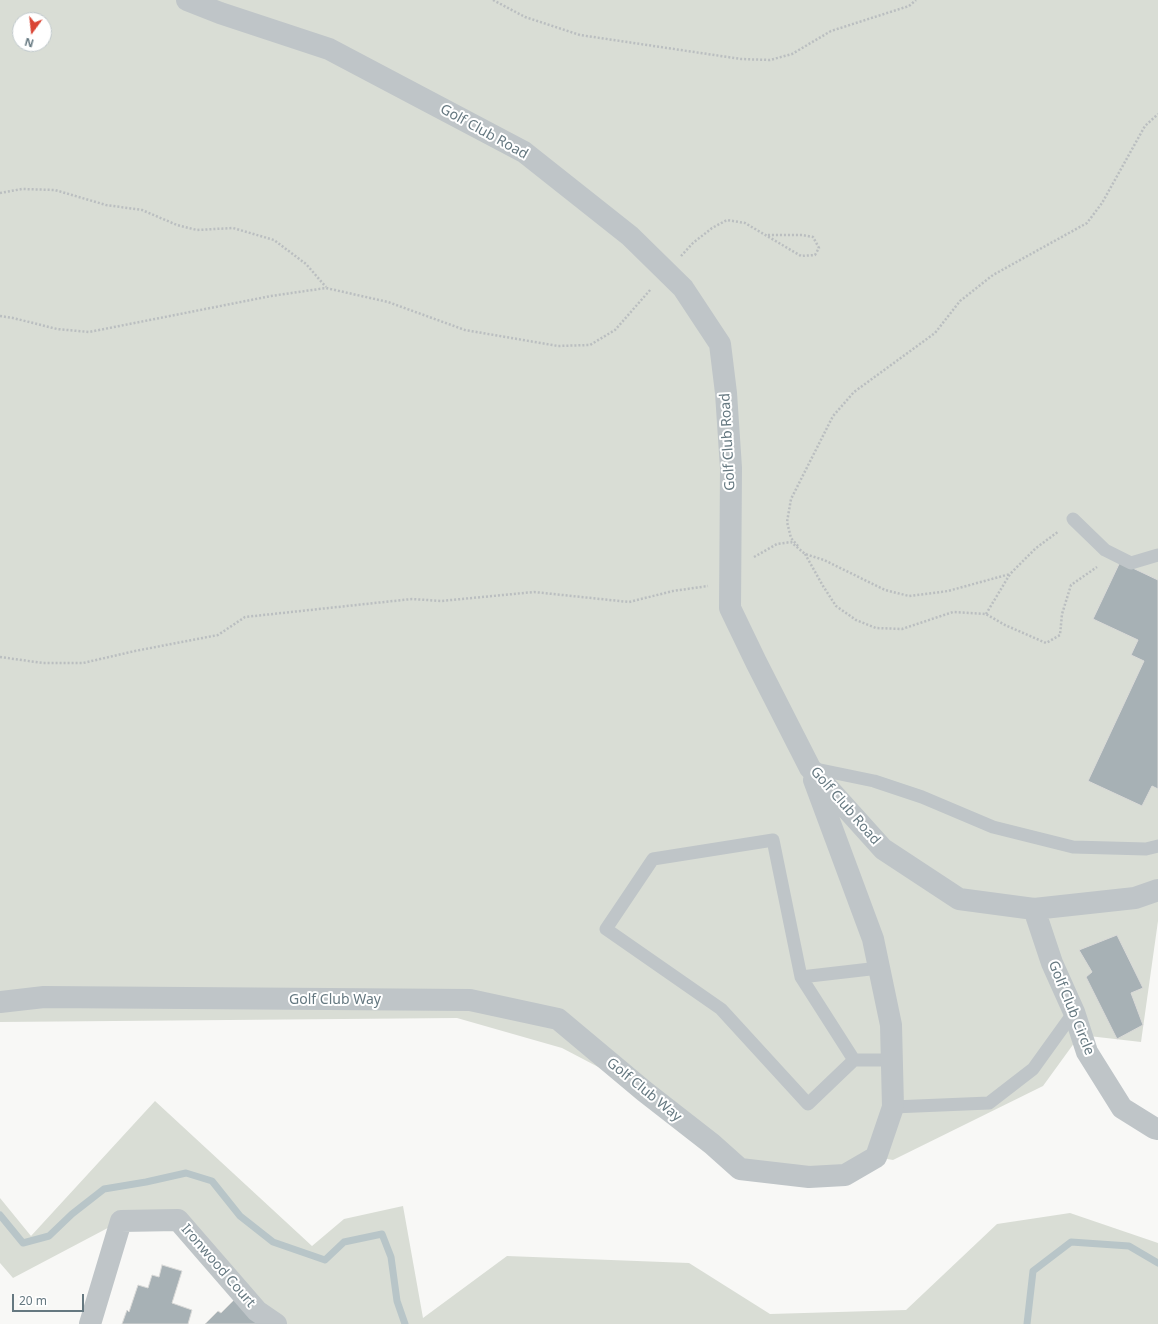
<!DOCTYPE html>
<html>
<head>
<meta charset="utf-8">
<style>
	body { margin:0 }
	#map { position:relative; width:1158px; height:1324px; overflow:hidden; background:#f8f8f6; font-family:"Noto Sans",sans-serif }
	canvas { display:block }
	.north { position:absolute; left:12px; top:12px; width:40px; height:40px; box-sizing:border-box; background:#fff; border:1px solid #c1c9cc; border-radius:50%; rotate:195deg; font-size:11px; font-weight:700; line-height:16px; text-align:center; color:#657880 }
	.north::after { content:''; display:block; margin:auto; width:14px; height:18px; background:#da4434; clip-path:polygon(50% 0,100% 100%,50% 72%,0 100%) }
	.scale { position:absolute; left:12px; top:1294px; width:72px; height:18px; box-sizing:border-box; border:2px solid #657880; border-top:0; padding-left:5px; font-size:12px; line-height:14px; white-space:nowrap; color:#657880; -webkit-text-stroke:3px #fff; paint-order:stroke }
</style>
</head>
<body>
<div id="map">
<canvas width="1158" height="1324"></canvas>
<div class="north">N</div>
<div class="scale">20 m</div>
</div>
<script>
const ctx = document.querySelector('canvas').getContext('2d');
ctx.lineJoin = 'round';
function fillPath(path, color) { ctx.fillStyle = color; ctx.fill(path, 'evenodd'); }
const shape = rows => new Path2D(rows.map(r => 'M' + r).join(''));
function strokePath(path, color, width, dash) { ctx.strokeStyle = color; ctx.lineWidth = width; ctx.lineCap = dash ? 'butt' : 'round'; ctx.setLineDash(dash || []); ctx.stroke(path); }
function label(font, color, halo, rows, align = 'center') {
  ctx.font = font + ' "Noto Sans",sans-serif'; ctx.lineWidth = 4; ctx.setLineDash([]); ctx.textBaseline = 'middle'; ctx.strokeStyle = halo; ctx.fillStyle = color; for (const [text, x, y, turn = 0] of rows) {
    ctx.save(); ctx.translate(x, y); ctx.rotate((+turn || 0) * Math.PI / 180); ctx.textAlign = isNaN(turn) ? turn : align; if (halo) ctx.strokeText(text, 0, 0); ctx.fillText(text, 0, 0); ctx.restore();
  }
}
const green = shape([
	[0,0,1158,0,1158,921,1141,1042,1080,1035,1043,1086,893,1160,876,1157,845,1175,740,1169,644,1091,562,1048,457,1018,0,1022],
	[20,20,44,20,44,44,20,44],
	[155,1101,312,1246,344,1219,403,1206,423,1318,507,1256,689,1263,770,1314,906,1310,997,1224,1070,1213,1158,1243,1158,1324,276,1324,178,1220,121,1221,13,1278,0,1263,0,1198,31,1236]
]);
const stream = shape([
	[0,1215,23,1243,49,1236,72,1214,104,1189,146,1182,186,1173,212,1181,240,1216,273,1242,325,1260,344,1242,382,1234,391,1257,397,1301,405,1324],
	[1027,1324,1033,1271,1071,1242,1129,1246,1158,1263]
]);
const building = shape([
	[1120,562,1158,580,1158,789,1152,786,1142,806,1088,781,1144,661,1131,655,1138,640,1093,619,1120,562],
	[1117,935,1143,988,1131,993,1143,1025,1117,1039,1086,977,1092,972,1079,950,1117,935],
	[162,1265,182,1271,172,1303,192,1310,188,1324,122,1324,127,1310,129,1312,138,1285,148,1288,152,1275,159,1277,162,1265],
	[235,1299,259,1324,205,1324,218,1311,221,1313,235,1299]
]);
const path = shape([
	[493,0,525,17,580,35,741,59,770,60,792,54,831,31,909,6,916,0],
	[0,193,22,189,55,190,106,205,142,210,177,225,197,230,233,228,274,240,306,264,326,287],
	[681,256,693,243,712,228,727,220,745,223,801,256,815,255,819,248,813,237,802,235,765,235],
	[0,316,13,318,57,329,89,332,271,296,326,288,388,302,465,330,558,346,590,345,615,330,651,289],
	[798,546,791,538,787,522,791,499,833,416,854,392,935,333,960,301,993,275,1087,223,1102,203,1145,126,1158,114],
	[805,554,823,586,836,606,856,620,876,628,902,629,953,612,986,614,1005,625,1046,643,1060,635,1062,614,1071,585,1097,567],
	[754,557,777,544,791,542,805,554,824,560,885,590,909,596,948,591,1010,574],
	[986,614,1010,574,1036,548,1059,531],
	[0,657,43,663,83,663,135,651,218,635,245,617,412,599,441,601,534,592,629,602,673,591,708,586]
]);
const lane = shape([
	[1073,519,1105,550,1131,563,1158,555],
	[811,768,874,781,922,797,993,827,1073,847,1146,849,1158,846],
	[773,840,801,977,854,1060,808,1104,721,1009,606,929,653,859,773,840],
	[801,977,879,968],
	[854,1060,892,1060],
	[893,1107,989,1103,1033,1069,1074,1012]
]);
const street = shape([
	[187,0,220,13,329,49,524,152,630,236,683,288,720,344,726,393,731,468,730,608,756,662,810,768,883,849,959,899,1034,909,1135,898,1158,890],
	[1034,909,1052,963,1074,1012,1087,1052,1122,1108,1154,1128,1158,1129],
	[0,1002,44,997,470,1000,558,1019,644,1091,712,1144,740,1169,809,1177,845,1175,876,1157,893,1107,891,1025,873,939,814,780],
	[90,1324,121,1221,178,1220,257,1311,276,1324]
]);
const streetNames = [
	["Golf Club Road",484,132,29],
	["Golf Club Road",728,442,-93],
	["Golf Club Road",845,806,49],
	["Golf Club Way",335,1000],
	["Golf Club Circle",1071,1008,68],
	["Golf Club Way",644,1090,39],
	["Ironwood Court",218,1266,49]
];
fillPath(green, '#d9ddd5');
strokePath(stream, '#b8c5c8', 7);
fillPath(building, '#a7b1b5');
strokePath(building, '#dadad8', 1);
strokePath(path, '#babec0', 2.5, [2, 2]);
strokePath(lane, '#bfc5c8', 13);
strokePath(street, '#bfc5c8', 22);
label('14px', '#657880', '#fff', streetNames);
</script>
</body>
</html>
